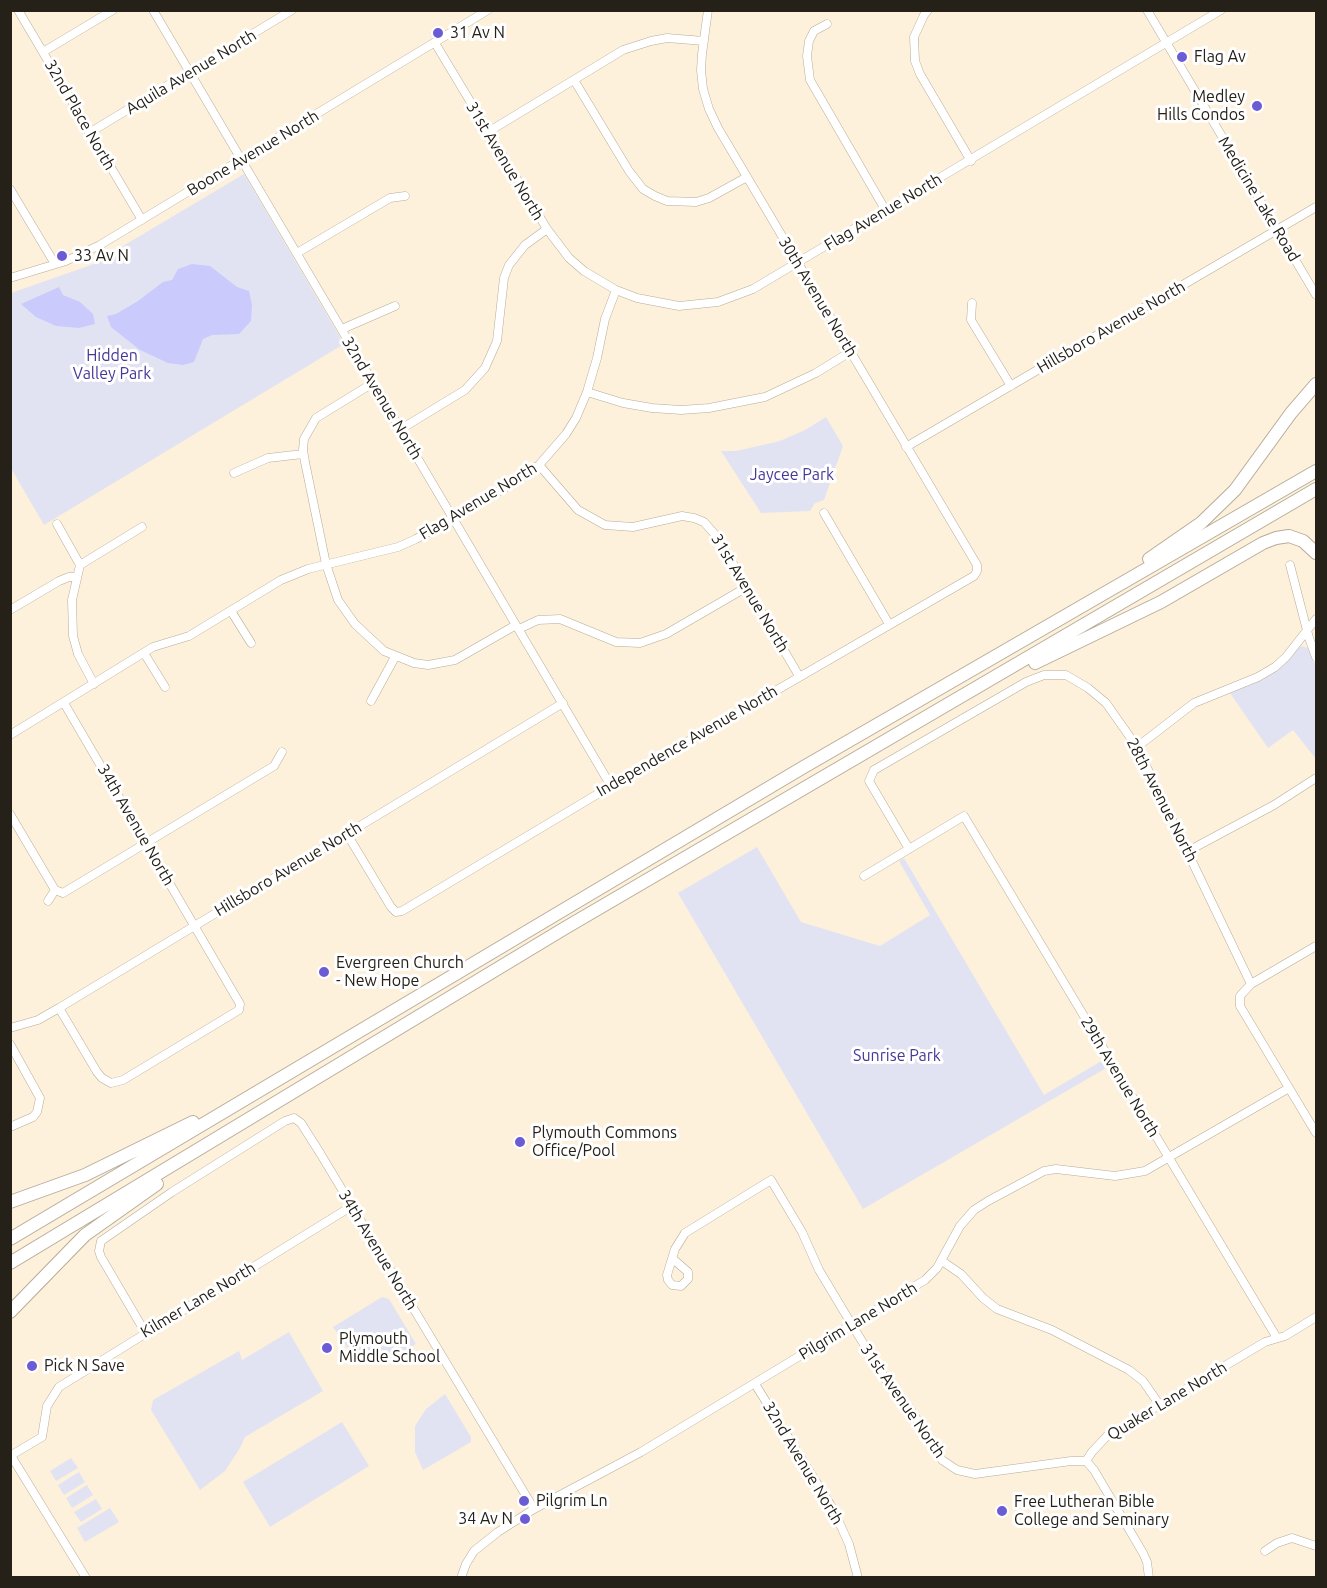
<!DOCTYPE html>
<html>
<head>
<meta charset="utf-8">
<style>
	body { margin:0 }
	#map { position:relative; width:1327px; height:1588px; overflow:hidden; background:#fdf1dc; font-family:Ubuntu,sans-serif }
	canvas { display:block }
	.frame { position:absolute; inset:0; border:12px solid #252119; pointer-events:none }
</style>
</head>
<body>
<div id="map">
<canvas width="1327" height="1588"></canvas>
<div class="frame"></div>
</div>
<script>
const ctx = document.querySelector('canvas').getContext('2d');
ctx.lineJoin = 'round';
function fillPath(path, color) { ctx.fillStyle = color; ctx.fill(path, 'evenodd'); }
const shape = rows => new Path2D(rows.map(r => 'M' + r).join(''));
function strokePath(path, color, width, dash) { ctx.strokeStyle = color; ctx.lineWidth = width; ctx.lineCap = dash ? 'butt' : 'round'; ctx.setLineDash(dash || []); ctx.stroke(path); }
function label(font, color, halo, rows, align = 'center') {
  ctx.font = font + ' Ubuntu,sans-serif'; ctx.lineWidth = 6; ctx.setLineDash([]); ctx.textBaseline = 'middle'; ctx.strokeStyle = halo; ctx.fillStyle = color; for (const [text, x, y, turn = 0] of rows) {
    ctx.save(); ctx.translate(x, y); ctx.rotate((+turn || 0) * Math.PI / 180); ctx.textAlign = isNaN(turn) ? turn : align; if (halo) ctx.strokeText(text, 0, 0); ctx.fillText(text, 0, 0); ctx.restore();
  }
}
const green = shape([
	[244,174,344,344,44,525,12,470,11,470,11,293,91,265],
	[826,417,843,446,824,500,815,503,810,511,761,513,721,451,736,451,780,441,805,430],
	[1301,646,1308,648,1316,666,1316,759,1293,730,1268,748,1230,693,1262,680,1272,674],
	[757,847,801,922,880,946,930,915,899,861,904,858,1044,1095,1103,1060,1108,1067,863,1209,678,893],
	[382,1297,389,1299,416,1344,402,1353,372,1360,349,1350,333,1327],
	[289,1332,323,1391,245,1437,240,1448,225,1471,200,1490,151,1410,153,1400,239,1351,242,1360],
	[445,1394,471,1437,471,1442,423,1470,415,1452,415,1426,426,1409],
	[342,1422,369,1466,270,1527,243,1482],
	[71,1458,78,1468,56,1481,50,1471],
	[79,1472,85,1482,64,1495,58,1485],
	[87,1485,93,1495,72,1508,66,1498],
	[96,1499,102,1509,81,1522,74,1512],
	[110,1508,119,1522,85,1542,77,1528]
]);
const water = shape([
	[192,264,210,266,237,287,249,291,252,305,251,321,239,334,212,335,203,339,194,362,183,365,168,363,140,350,111,327,107,316,116,314,138,301,163,282,172,280,178,269],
	[59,287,63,295,80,302,93,314,95,324,79,328,56,326,36,317,21,304]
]);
const minor = shape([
	[18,10,142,220],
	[153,10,611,786],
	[928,10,924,15,914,37,915,61,920,74,971,161],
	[1147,10,1316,295],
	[827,24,814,31,809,41,807,56,810,80,886,211],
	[435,43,547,229,569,258,584,271,616,290,637,298,679,306,718,302,753,289,1221,10],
	[43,52,113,10],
	[574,80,629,171,643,189,655,196,667,201,696,202,709,198,747,177],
	[488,132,623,50,651,41,667,38,704,41],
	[89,133,292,10],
	[10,189,55,264],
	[297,253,390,198,405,196],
	[10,278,66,261,100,245,488,10],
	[972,303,971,320,1011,386],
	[342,329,395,306],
	[373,383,316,418,304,439,303,450,305,462,326,564,338,600,355,624,384,651,414,663,428,665,455,660,516,625],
	[587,392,623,403,652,408,681,410,709,408,765,397,816,373,850,352],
	[401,429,465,390,485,368,497,341,504,278,509,265,525,245,547,229],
	[906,447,1316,207],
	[539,465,578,510,605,525,633,527,682,516,694,518,704,522,718,538,799,676],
	[234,473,268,458,303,454],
	[824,513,889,624],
	[57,524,80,565,72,600,73,636,78,654,94,684],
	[80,565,142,527],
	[1290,565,1309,638,1316,657],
	[10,610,59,581,69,577,76,577],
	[231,611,251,643],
	[519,629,538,620,560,619,616,642,640,643,666,634,747,587],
	[144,653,165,687],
	[371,701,395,657],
	[10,735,153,647,189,636,281,580,308,569,398,547,416,539,515,482,539,465,566,434,576,418,587,392,597,358,605,319,616,290],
	[1137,747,1194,703,1258,677,1275,667,1286,657,1316,619],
	[10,814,55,890],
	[347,834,391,907,396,912,402,911,611,786,974,576,977,571,977,565,718,128,709,109,703,89,701,70,702,54,708,10],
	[909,849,869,781,874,770,1026,682,1044,675,1066,675,1088,688,1106,703,1137,747,1251,984],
	[1188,851,1274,805,1316,778],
	[864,876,964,816,1277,1338],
	[55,890,63,893,274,766,282,752],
	[48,901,55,890],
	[1316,946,1251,984,1240,996,1240,1006,1316,1133],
	[59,1008,97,1072,102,1078,111,1083,123,1080,239,1010,240,1004,64,703],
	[10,1028,38,1020,59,1008,563,703],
	[10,1044,40,1098,37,1112,33,1117,10,1127],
	[673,1259,688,1272,688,1279,681,1286,672,1285,668,1280,667,1275,675,1249,685,1233,771,1180,802,1232,819,1270,852,1325,886,1380,911,1410,942,1460,957,1470,975,1474,1071,1461,1086,1461],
	[942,1261,961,1274,983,1298,997,1309,1052,1330,1129,1370,1143,1381,1159,1404],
	[145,1332,101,1257,99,1251,101,1241,172,1192,285,1121,294,1118,301,1123,320,1153,534,1509],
	[755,1384,833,1509,849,1544,858,1578],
	[10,1454,86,1578],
	[10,1456,42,1437,47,1406,59,1387,352,1206],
	[1086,1461,1092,1452,1107,1436,1265,1342,1285,1336,1316,1317],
	[1086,1461,1094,1470,1143,1553,1147,1562,1149,1578],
	[1265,1551,1277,1543,1292,1538,1316,1546],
	[461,1578,466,1564,474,1551,498,1532,534,1509,641,1452,925,1280,937,1268,960,1226,974,1210,988,1201,1044,1171,1056,1169,1115,1176,1145,1171,1289,1088]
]);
const highway = shape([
	[1149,559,1201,523,1235,490,1291,413,1316,384],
	[1035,663,1161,602,1263,543,1276,538,1289,536,1303,541,1316,553],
	[10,1202,85,1175,193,1122],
	[10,1239,802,768,1316,471],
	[10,1263,565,928,1316,489],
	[10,1312,85,1235,157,1184]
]);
const markers = [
	[438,33,6,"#6b5bd4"],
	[1182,57,6,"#6b5bd4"],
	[1257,106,6,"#6b5bd4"],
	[62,256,6,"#6b5bd4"],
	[324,972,6,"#6b5bd4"],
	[520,1142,6,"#6b5bd4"],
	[327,1348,6,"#6b5bd4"],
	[32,1366,6,"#6b5bd4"],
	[524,1501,6,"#6b5bd4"],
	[1002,1511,6,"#6b5bd4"],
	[525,1519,6,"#6b5bd4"]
];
const poiNames = [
	["31 Av N",450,33],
	["Flag Av",1194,57],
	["Medley",1245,97,"right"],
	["Hills Condos",1245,115,"right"],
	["33 Av N",74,256],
	["Evergreen Church",336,963],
	["- New Hope",336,981],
	["Plymouth Commons",532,1133],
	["Office/Pool",532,1151],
	["Plymouth",339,1339],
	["Middle School",339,1357],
	["Pick N Save",44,1366],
	["Pilgrim Ln",536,1501],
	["Free Lutheran Bible",1014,1502],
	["College and Seminary",1014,1520],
	["34 Av N",513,1519,"right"]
];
const streetNames = [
	["Aquila Avenue North",191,72,-31],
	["32nd Place North",80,115,60],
	["Boone Avenue North",253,153,-31],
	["31st Avenue North",505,161,59],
	["Medicine Lake Road",1259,199,59],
	["Flag Avenue North",883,212,-31],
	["30th Avenue North",818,297,59],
	["Hillsboro Avenue North",1111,327,-30],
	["32nd Avenue North",382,398,59],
	["Flag Avenue North",478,501,-31],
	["31st Avenue North",750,593,59],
	["Independence Avenue North",687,741,-30],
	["28th Avenue North",1162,800,63],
	["34th Avenue North",136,825,60],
	["Hillsboro Avenue North",288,869,-31],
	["29th Avenue North",1120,1077,59],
	["34th Avenue North",378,1250,59],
	["Kilmer Lane North",198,1300,-31],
	["Pilgrim Lane North",858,1321,-31],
	["31st Avenue North",903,1401,55],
	["Quaker Lane North",1167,1401,-31],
	["32nd Avenue North",803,1463,59]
];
const parkNames = [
	["Hidden",112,356],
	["Valley Park",112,374],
	["Jaycee Park",792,475],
	["Sunrise Park",897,1056]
];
fillPath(green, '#e2e3f2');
fillPath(water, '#cacafd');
strokePath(minor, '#b7ac98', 9);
strokePath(highway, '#b7ac98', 14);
strokePath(minor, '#fff', 8);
strokePath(highway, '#fff', 12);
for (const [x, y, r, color] of markers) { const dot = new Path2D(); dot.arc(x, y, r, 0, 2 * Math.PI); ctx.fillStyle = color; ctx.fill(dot); strokePath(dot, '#fff', 2); }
label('16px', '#252119', '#fff', poiNames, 'left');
label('16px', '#252119', '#fff', streetNames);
label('16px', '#473896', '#fff', parkNames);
</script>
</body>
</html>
